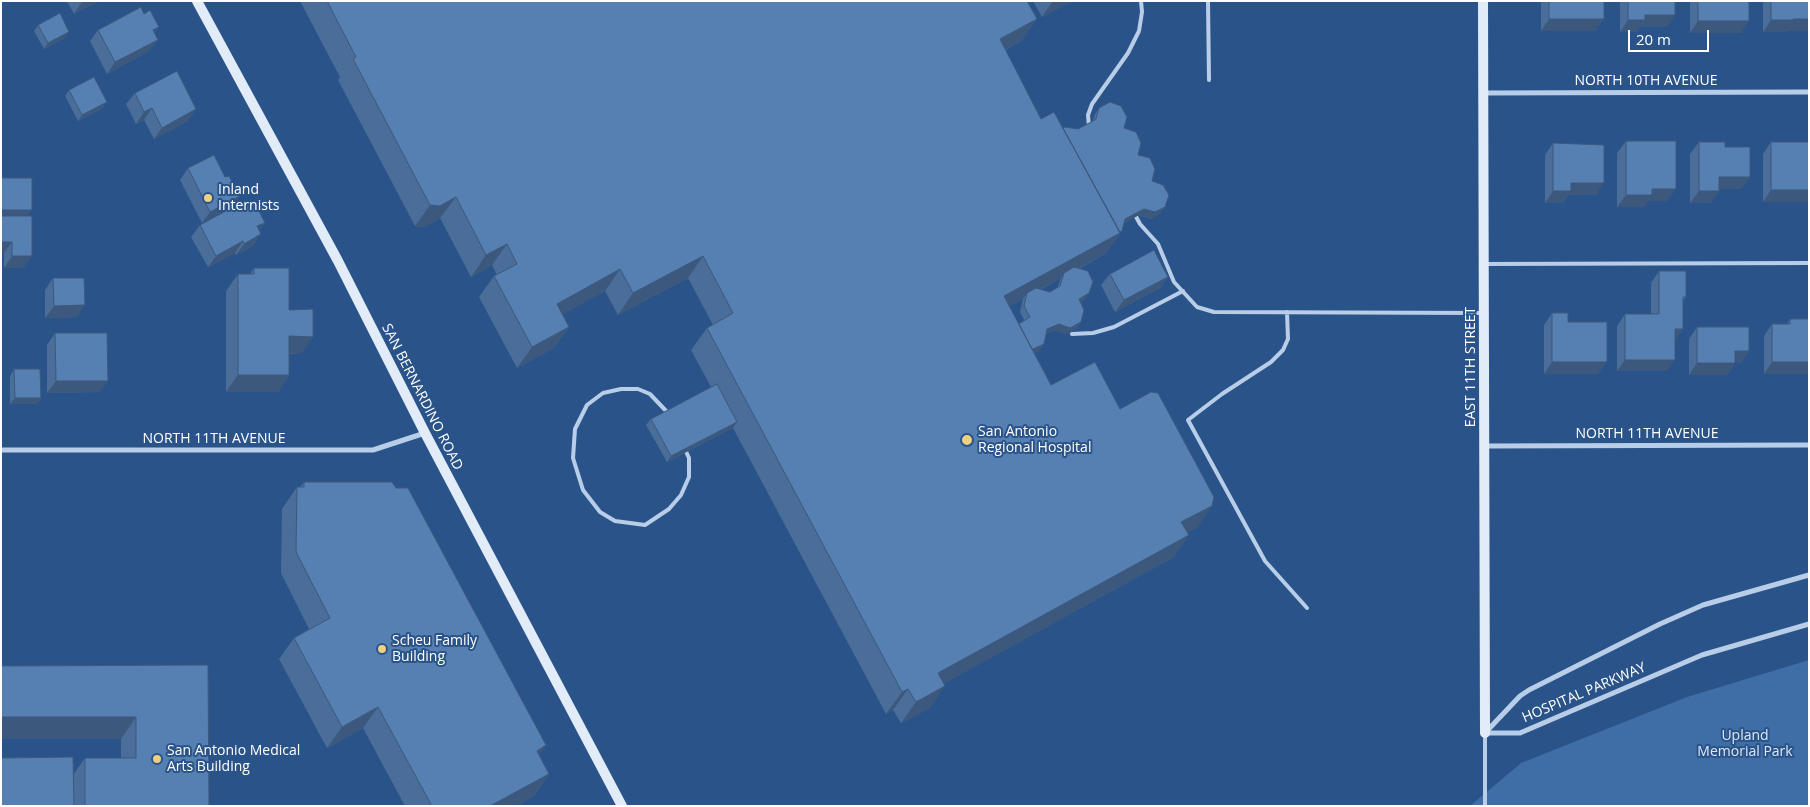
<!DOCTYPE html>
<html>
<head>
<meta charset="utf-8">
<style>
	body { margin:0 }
	#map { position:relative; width:1810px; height:807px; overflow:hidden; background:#2a5489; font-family:"Open Sans",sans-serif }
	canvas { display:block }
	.frame { position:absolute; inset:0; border:2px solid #fff; pointer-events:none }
	.scale { position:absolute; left:1628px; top:30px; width:81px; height:22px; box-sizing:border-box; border:2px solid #fff; border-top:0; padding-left:6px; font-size:15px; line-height:18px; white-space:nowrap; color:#fff; -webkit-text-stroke:4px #2a5489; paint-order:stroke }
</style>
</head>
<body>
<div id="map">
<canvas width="1810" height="807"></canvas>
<div class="frame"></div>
<div class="scale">20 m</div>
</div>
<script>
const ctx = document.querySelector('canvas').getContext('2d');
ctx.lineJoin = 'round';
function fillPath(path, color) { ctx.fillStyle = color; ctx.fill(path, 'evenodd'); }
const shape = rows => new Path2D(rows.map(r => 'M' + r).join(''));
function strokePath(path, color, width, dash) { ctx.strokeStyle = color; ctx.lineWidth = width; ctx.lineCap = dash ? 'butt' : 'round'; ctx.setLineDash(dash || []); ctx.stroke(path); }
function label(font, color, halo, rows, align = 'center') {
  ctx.font = font + ' "Open Sans",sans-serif'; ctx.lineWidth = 4; ctx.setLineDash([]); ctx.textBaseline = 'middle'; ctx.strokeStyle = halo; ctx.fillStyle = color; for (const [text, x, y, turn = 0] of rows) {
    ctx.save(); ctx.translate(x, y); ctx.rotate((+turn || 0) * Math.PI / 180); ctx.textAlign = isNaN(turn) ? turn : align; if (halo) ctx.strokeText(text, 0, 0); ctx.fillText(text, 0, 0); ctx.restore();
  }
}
const green = shape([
	[1809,660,1809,806,1470,806,1521,763,1687,697]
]);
const lane = shape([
	[1208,1,1209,80],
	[1089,127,1088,115,1092,104,1128,53,1139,31,1142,12,1141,1],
	[1134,213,1140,224,1158,244,1174,282,1197,307,1214,312,1482,313],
	[1484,264,1809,263],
	[1287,312,1288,339,1283,350,1271,362,1222,394,1188,420,1265,561,1307,608],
	[1072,334,1093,333,1114,327,1183,291],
	[621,389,638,389,650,394,668,413,689,458,689,477,681,495,669,509,645,525,615,521,600,512,583,490,573,458,575,429,587,405,603,393,621,389],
	[1485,733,1485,806]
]);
const street = shape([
	[1483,93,1809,92],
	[1485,446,1809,445],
	[1,450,373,450,425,433],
	[1485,733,1520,696,1529,690,1660,624,1703,605,1809,575],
	[1485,733,1520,733,1702,655,1809,624]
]);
const secondary = shape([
	[197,1,338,261,425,433,622,806],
	[1483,1,1485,733]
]);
const wall = shape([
	[67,1,99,1,74,14],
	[300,1,1029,1,1028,3,1037,19,1021,41,1005,50,1041,119,1063,128,1078,129,1093,121,1095,114,1099,108,1124,128,1152,181,1161,213,1151,219,1139,215,1124,223,1122,231,1105,254,1079,269,1085,299,1080,302,1081,322,1077,328,1066,334,1054,330,1046,334,1044,344,1040,350,1034,353,1051,385,1120,409,1197,528,1187,532,1174,557,944,683,930,708,901,723,893,710,886,714,733,428,667,462,646,425,651,419,711,387,691,350,707,328,713,325,688,278,618,315,605,291,562,314,569,327,554,348,517,368,479,297,494,276,497,275,492,265,471,277,440,218,425,227,415,226,338,80,340,77],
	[1061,278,1057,288,1050,292,1040,290],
	[1023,299,1020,312,1024,320,1019,324,1009,306],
	[1033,1,1072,1,1042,17],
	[1541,1,1604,1,1595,31,1541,31],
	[1620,1,1675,1,1667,27,1640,27,1637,32,1620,32],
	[1690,1,1749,1,1741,33,1690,33],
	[1763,1,1809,1,1809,31,1786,31,1785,32,1763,32],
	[38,25,65,38,44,49,34,31],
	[98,30,149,51,107,74,90,41],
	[69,90,107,102,102,108,78,121,65,96],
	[135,93,188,121,154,139,144,120,136,124,126,104],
	[1626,141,1667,201,1648,201,1644,207,1617,207,1617,153],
	[1699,142,1725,147,1742,189,1719,189,1711,203,1690,203,1690,154],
	[1771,142,1809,202,1763,202,1763,154],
	[1553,143,1596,195,1569,195,1563,203,1545,203,1545,155],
	[188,168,225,177,240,196,202,223,180,180],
	[1,178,27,216,23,268,4,268,4,253,1,253],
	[200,225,259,230,253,246,236,255,235,253,208,267,191,237],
	[254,268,289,310,301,354,289,354,289,375,278,392,226,392,226,291,238,274,250,274],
	[1659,271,1686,297,1683,301,1675,341,1667,371,1617,371,1617,326,1625,314,1651,314,1651,283],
	[1110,274,1168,277,1160,288,1115,312,1101,285],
	[53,278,77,317,45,318,45,290],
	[1552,313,1568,322,1598,374,1544,374,1544,325],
	[1790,319,1809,374,1764,374,1764,336,1772,324,1787,324],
	[1697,327,1741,363,1735,363,1727,375,1689,375,1689,339],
	[55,333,100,392,47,393,47,345],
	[14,369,41,398,37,404,10,404,10,376],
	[304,482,539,755,549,774,534,796,516,806,405,806,363,728,327,748,279,659,294,638,309,629,281,573,282,509,297,487,300,487],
	[208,665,209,806,1,806,73,775,85,758,121,758,121,739,1,739,1,666]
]);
const shadedWall = shape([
	[85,1,99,1,74,14,82,2],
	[1053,1,1072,1,1042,17],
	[1645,15,1675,15,1667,27,1640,27,1637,32,1620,32,1628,20],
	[1037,19,1021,41,984,61,1000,39],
	[1549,19,1604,19,1595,31,1541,31],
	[1793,19,1809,19,1809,31,1786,31,1785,32,1763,32,1771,20],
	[1698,21,1749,21,1741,33,1690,33],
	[159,27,151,39,153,30],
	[69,32,65,38,44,49,48,43],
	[158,40,149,51,107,74,115,62],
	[107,102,102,108,78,121,82,115],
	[152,108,144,120,136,124,144,112],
	[196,109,188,121,154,139,162,128],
	[1719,177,1750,177,1742,189,1711,189],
	[1571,183,1604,183,1596,195,1569,195,1563,203,1545,203,1553,191],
	[1652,189,1676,189,1667,201,1648,201,1644,207,1617,207,1626,195],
	[1771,190,1809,190,1809,202,1763,202],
	[1699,191,1719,191,1711,203,1690,203],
	[240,196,231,208,202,223,210,212],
	[456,197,440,218,425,227,415,226,430,205],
	[1165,207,1161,213,1151,219,1139,215,1121,225,1125,219,1144,209],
	[1,210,32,210,23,222,1,222],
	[265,223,256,234,257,226],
	[1122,231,1105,254,1063,277,1064,273,1061,278,1026,297,1027,293,1023,299,989,317,1004,296],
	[261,234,253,246,236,255,244,244],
	[243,241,235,253,208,267,216,256],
	[1,242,12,242,4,253,1,253],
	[507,244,492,265,471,277,486,255],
	[12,256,32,256,23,268,4,268],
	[703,256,688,278,618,315,633,293],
	[620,269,605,291,542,326,557,304],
	[1168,277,1160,288,1115,312,1124,300],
	[1089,293,1085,299,1074,305,1079,299],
	[85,305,77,317,45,318,54,306],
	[1081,322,1077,328,1066,334,1054,330,1043,335,1047,329,1059,324],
	[569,327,554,348,517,368,532,347],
	[1675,329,1683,329,1675,341],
	[289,336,313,337,301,354,278,353],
	[1044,344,1040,350,1029,355,1016,352],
	[1735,351,1749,351,1741,363,1727,363],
	[1625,360,1675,360,1667,371,1617,371],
	[1552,362,1607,362,1598,374,1544,374],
	[1772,362,1809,362,1809,374,1764,374],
	[1697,363,1735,363,1727,375,1689,375],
	[238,375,289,375,278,392,226,392],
	[56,381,108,381,100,392,47,393],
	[15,398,41,398,37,404,10,404],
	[737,422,733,428,667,462,671,456],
	[1212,506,1197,528,1166,543,1181,522],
	[1189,535,1174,557,923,695,938,673],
	[945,686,930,708,901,723,916,702],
	[908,689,893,710,886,714,902,692],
	[378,707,363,728,327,748,342,727],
	[1,717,136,717,121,739,1,739],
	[546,745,531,767,537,751],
	[549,774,534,796,516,806,490,806]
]);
const building = shape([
	[327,1,1027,1,1037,19,1000,39,1041,119,1054,112,1120,233,1004,296,1051,385,1095,362,1120,409,1151,392,1158,393,1214,497,1212,506,1181,522,1189,535,938,673,945,686,916,702,908,689,902,692,707,328,733,313,703,256,633,293,620,269,557,304,569,327,532,347,494,276,517,264,507,244,486,255,456,197,440,206,430,205,353,59,356,57,327,1],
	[1549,1,1604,1,1604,19,1549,19,1549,1],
	[1628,1,1675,1,1675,15,1645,15,1645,20,1628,20,1628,1],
	[1698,1,1749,1,1749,21,1698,21,1698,1],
	[1771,1,1809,1,1809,19,1793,19,1793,20,1771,20,1771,1],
	[141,7,144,14,150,10,159,27,153,30,158,40,115,62,98,30,141,7],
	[60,13,69,32,48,43,38,25,60,13],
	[177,71,196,109,162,128,152,108,144,112,135,93,177,71],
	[94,77,107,102,82,115,69,90,94,77],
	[1110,102,1121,106,1127,117,1124,128,1136,132,1141,143,1138,155,1150,158,1155,169,1152,181,1163,185,1169,195,1165,207,1155,212,1144,209,1125,219,1122,231,1120,232,1063,128,1065,127,1078,129,1093,121,1096,119,1099,108,1110,102],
	[1626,141,1676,141,1676,189,1652,189,1652,195,1626,195,1626,141],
	[1699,142,1725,142,1725,147,1750,147,1750,177,1719,177,1719,191,1699,191,1699,142],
	[1771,142,1809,142,1809,190,1771,190,1771,142],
	[1553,143,1604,145,1604,183,1571,183,1571,191,1553,191,1553,143],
	[214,155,225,177,229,176,240,196,210,212,188,168,214,155],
	[1,178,32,178,32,210,1,210,1,178],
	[244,201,247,206,254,201,265,223,257,226,261,234,244,244,243,241,216,256,200,225,244,201],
	[1,216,32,216,32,256,12,256,12,242,1,242,1,216],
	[1154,250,1168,277,1124,300,1110,274,1154,250],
	[1074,267,1088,271,1093,282,1089,293,1079,299,1084,310,1081,322,1070,328,1059,324,1047,329,1044,344,1033,349,1032,349,1019,324,1030,317,1024,306,1027,293,1036,288,1050,292,1060,286,1064,273,1074,267],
	[254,268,289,268,289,310,313,309,313,337,289,336,289,375,238,375,238,274,254,274,254,268],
	[1659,271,1686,271,1686,297,1683,297,1683,329,1675,329,1675,360,1625,360,1625,314,1659,314,1659,271],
	[53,278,84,278,85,305,54,306,53,278],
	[1552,313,1568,313,1568,322,1607,322,1607,362,1552,362,1552,313],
	[1790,319,1809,319,1809,362,1772,362,1772,324,1790,324,1790,319],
	[1697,327,1749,327,1749,351,1735,351,1735,363,1697,363,1697,327],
	[55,333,107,333,108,381,56,381,55,333],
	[14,369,40,369,41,398,15,398,14,369],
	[717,384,737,422,671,456,651,419,717,384],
	[304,482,392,482,396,488,408,488,546,745,537,751,549,774,490,806,432,806,378,707,342,727,294,638,330,618,296,552,297,487,304,487,304,482],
	[208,665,209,806,85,806,85,758,136,758,136,717,1,717,1,666,208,665],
	[73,757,74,806,1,806,1,758,73,757]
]);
const markers = [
	[208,198,5,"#efcf80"],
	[967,440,6,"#efcf80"],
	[382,649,5,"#efcf80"],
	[157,759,5,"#efcf80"]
];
const streetNames = [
	["NORTH 10TH AVENUE",1646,81],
	["EAST 11TH STREET",1471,367,-90],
	["SAN BERNARDINO ROAD",422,397,63],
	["NORTH 11TH AVENUE",1647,434],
	["NORTH 11TH AVENUE",214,439],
	["HOSPITAL PARKWAY",1584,693,-23]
];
const poiNames = [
	["Inland",218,190],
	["Internists",218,206],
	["San Antonio",978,432],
	["Regional Hospital",978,448],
	["Scheu Family",392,641],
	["Building",392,657],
	["San Antonio Medical",167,751],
	["Arts Building",167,767]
];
const parkNames = [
	["Upland",1745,736],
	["Memorial Park",1745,752]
];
fillPath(green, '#3f6da5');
strokePath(lane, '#b8cee8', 4);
strokePath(street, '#b8cee8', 5);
strokePath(secondary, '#e2ebf8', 10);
fillPath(wall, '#4a6d99');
fillPath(shadedWall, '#3c597d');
fillPath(building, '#567fb2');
strokePath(building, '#3c597d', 1);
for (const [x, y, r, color] of markers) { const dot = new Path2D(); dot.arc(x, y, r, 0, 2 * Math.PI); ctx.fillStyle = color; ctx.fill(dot); strokePath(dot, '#2a5489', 2); }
label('14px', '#fff', '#2a5489', streetNames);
label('14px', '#fff', '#2a5489', poiNames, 'left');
label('14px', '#dce8f7', '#2a5489', parkNames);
</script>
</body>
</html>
